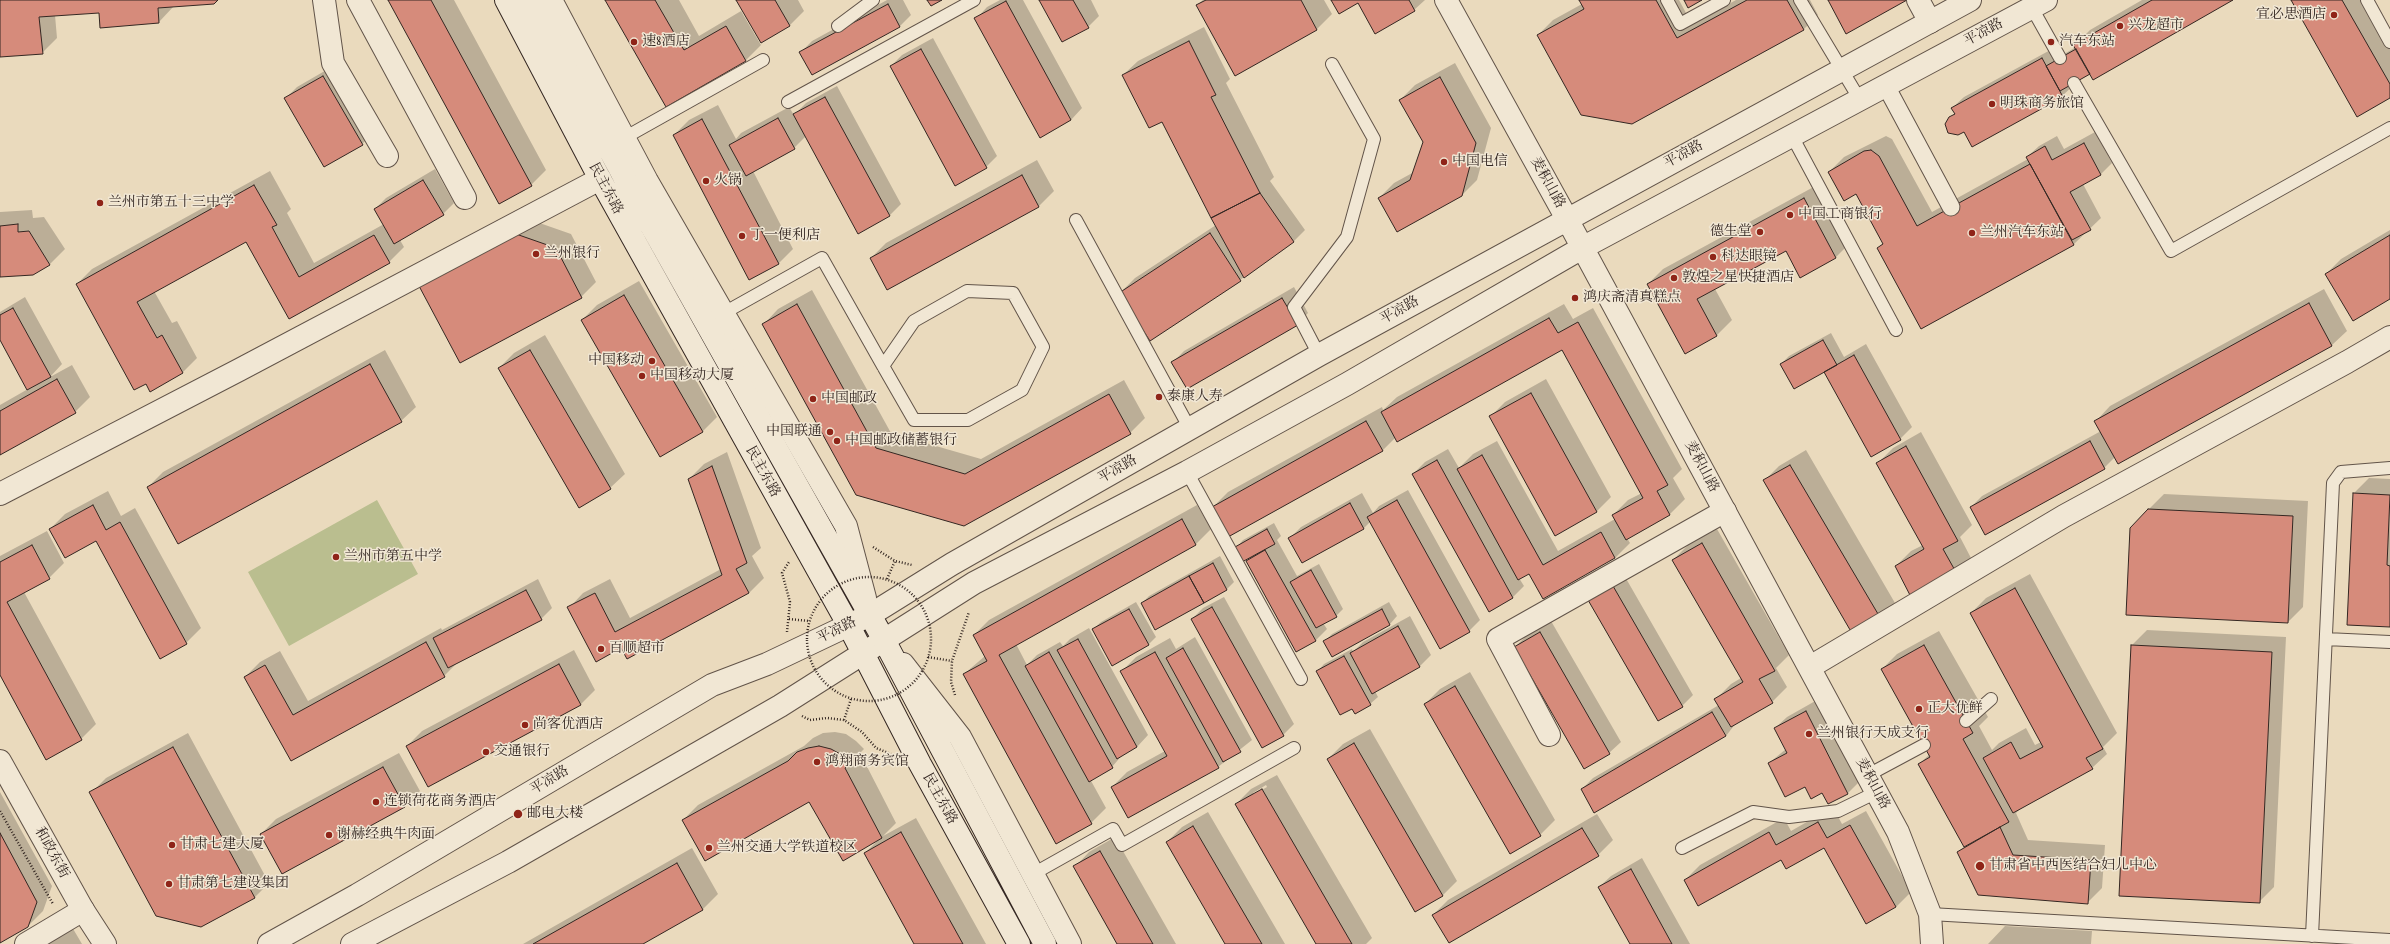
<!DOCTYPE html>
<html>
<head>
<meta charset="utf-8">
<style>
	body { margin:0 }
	canvas { display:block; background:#eadabd }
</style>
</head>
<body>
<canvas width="2390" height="944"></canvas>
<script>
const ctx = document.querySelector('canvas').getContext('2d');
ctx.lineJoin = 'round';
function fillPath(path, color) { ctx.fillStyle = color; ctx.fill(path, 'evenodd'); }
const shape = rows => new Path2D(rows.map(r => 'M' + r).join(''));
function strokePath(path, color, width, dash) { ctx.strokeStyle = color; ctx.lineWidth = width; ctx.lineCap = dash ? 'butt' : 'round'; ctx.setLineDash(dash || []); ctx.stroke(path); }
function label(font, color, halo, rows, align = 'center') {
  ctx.font = font + ' "IM FELL English","Noto Serif SC",serif'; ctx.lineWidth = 3; ctx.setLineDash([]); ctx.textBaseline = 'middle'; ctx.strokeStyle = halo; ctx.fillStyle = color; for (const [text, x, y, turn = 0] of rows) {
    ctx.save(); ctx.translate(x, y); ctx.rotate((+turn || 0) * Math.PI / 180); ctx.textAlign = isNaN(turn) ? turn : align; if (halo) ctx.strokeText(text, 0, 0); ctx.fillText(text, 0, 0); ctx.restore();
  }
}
const green = shape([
	[377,500,418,574,289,646,248,572]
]);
const shadow = shape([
	[0,0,217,0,174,6,159,22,101,27,100,12,55,15,57,38,42,53,0,56],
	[389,0,454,0,546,170,531,185],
	[606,0,679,0,699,36,741,11,761,45,746,60,667,106],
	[737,0,798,0,804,11,789,26],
	[887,0,903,0,911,15,900,26,813,74,801,52,812,41],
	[1000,0,1023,0,1082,108,1071,120,1040,137,976,19,987,7],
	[1040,0,1091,0,1099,16,1088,27],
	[1203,0,1324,0,1332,14,1317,29,1235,74,1197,5],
	[1332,0,1425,0,1414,10],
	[1580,0,1679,0,1692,24,1736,0,1810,0,1818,15,1803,30,1631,123,1538,35,1553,20,1582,4],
	[2142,0,2231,0,2073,83,2074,85,2062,96,1955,135,1949,132,1947,120,1955,113,1952,108,1964,97,2054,48,2059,57,2076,47,2075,45,2090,30],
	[2292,0,2366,0,2390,43,2390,97],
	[1204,27,1230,79,1226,83,1274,177,1270,181,1305,230,1294,241,1240,280,1120,293,1135,278,1216,225,1163,120,1123,75,1138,61],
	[933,38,997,156,986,167,891,66,902,55],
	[1455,63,1491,128,1477,180,1462,195,1379,198,1394,183,1414,172,1424,142,1400,100,1415,85],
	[335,65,374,133,362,144,324,166,286,98,297,87],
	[837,86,901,204,890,215,806,136,794,148,753,171,793,249,778,264,674,135,689,120,718,105,736,139,741,133,789,107,794,115,806,103],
	[2095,132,2112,163,2101,174,2083,184,2101,218,2074,244,1921,328,1878,248,1883,243,1856,193,1829,172,1844,157,1886,136,1892,139,1932,212,2028,159,2027,157,2039,146,2057,136,2064,149],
	[1037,160,1054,191,1039,206,888,289,871,258,886,243],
	[435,169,454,203,443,214,400,240,404,247,389,262,289,318,246,240,154,291,172,323,177,321,197,358,182,373,77,284,92,269,270,171,291,209,287,213,314,263,384,224,375,209,386,198],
	[1819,184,1851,242,1836,257,1801,277,1786,249,1715,289,1732,320,1717,335,1685,352,1648,284,1663,269],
	[32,210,33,218,44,217,65,249,50,264,32,274,0,276,0,212],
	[531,220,571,234,596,282,581,297,461,361,421,286],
	[2390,230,2390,298,2326,274,2341,259],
	[639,281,717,417,702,432,582,320,597,305],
	[1294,287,1308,313,1297,324,1173,362,1184,351],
	[2324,289,2347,331,2332,345,2118,463,2115,457,2104,468,1971,507,1982,496,2101,431,2096,421,2110,406],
	[812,290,891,433,981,459,1124,380,1145,418,1130,433,964,525,857,494,764,324,778,309],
	[25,297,62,364,50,377,72,365,90,397,75,412,0,454,0,405,28,389,0,338,0,312],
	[1564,304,1573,319,1593,308,1682,469,1673,478,1685,499,1670,514,1627,538,1630,543,1615,558,1543,597,1529,572,1519,578,1524,586,1513,597,1413,474,1425,462,1448,449,1459,468,1473,454,1497,441,1558,551,1615,519,1613,515,1628,500,1642,493,1562,349,1396,437,1383,450,1213,507,1228,492,1382,407,1383,410,1397,397],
	[1831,333,1844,357,1866,344,1912,427,1900,439,1871,455,1825,372,1781,364,1789,356],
	[545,335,625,474,610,488,499,368,514,353],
	[385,350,416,407,401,421,148,487,163,472],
	[1546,379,1611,497,1596,512,1490,417,1505,402],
	[1921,432,1972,525,1960,537,1971,558,1956,573,1896,566,1911,551,1923,545,1878,463,1893,448],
	[1806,450,1895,603,1880,618,1764,481,1779,466],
	[727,452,761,548,752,556,764,578,749,593,627,658,622,647,569,608,583,593,610,579,630,618,721,569,689,479,704,464],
	[2369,478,2390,479,2390,626,2354,493],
	[1408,490,1480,620,1469,631,1370,522,1364,528,1303,562,1290,538,1301,527,1362,493,1373,513,1379,506],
	[108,491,121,516,135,508,201,628,186,643,96,539,50,529,65,514],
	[2164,494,2308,501,2303,607,2288,622,2149,509],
	[1197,505,1211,529,1196,544,1016,644,1027,665,1037,655,1060,642,1063,646,1070,639,1089,628,1148,735,1137,747,1123,754,1112,767,1090,779,1106,808,1091,823,964,674,985,656,974,635,989,620],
	[1274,523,1281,536,1277,540,1297,576,1319,564,1343,609,1336,616,1323,623,1327,629,1315,641,1247,561,1252,556,1236,548,1243,540],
	[1717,529,1789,655,1776,668,1787,687,1772,702,1736,723,1726,736,1582,789,1593,778,1719,705,1716,699,1731,684,1741,678,1673,560,1688,545],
	[47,531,64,563,49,578,24,592,96,724,81,739,0,672,0,556],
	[1220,556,1234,582,1227,589,1156,629,1142,603,1149,596],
	[2030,574,2117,733,2103,747,2107,754,2092,768,2023,806,2016,813,2028,840,2105,845,2102,888,2087,903,1958,852,1965,846,1919,764,1930,754,1882,669,1897,654,1939,631,1988,717,1979,726,1992,750,1999,743,2026,728,2035,745,2041,742,1971,613,1986,598],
	[1624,575,1693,695,1682,706,1658,720,1590,600,1601,589],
	[1617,582,1618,584,1601,594,1601,591],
	[538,579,552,608,541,619,459,661,444,676,291,760,245,677,260,662,280,651,308,701,441,628,442,630],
	[1224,597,1294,724,1283,735,1192,619,1203,608],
	[1136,602,1156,637,1148,645,1093,629,1101,622],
	[1389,602,1397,616,1390,624,1332,656,1324,642,1332,634],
	[1410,616,1431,655,1420,666,1375,691,1378,697,1370,704,1317,672,1324,664,1352,649,1353,652,1363,642],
	[1551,621,1621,742,1609,753,1515,647,1526,636],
	[2147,630,2286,637,2274,887,2259,902,2132,645],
	[1195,637,1252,740,1218,767,1112,787,1127,772,1165,751,1121,672,1136,657,1170,638,1176,649],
	[574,650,595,690,580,705,407,746,422,731],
	[1470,672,1555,820,1540,835,1425,704,1440,689],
	[1817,700,1859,782,1848,793,1829,803,1823,792,1805,786,1769,763,1786,749,1775,728,1787,717],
	[1370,729,1457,881,1442,896,1328,759,1343,744],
	[835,732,846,734,856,741,864,749,860,753,896,823,883,836,916,818,986,944,916,944,865,853,878,840,809,801,683,820,698,805,804,746,813,738,823,733],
	[188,733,269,883,254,898,91,793,106,778],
	[399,753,420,791,405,806,282,873,261,834,276,819],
	[1277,775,1372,938,1366,944,1317,944,1236,804,1251,789],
	[1266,785,1267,787,1253,795,1253,793],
	[0,792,52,886,43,911,27,927,0,941],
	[1833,807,1842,824,1866,811,1911,892,1896,907,1824,846,1685,880,1700,865,1784,818,1791,831],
	[1208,812,1285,944,1226,944,1167,842,1182,827],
	[1597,814,1613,840,1598,855,1433,915,1448,900],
	[1115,837,1176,944,1118,944,1075,867,1089,852],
	[692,848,718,894,703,909,641,944,523,944],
	[1642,858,1690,944,1631,944,1599,887,1611,876],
	[2005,926,2092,931,2091,944,1988,944],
	[72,927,82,944,43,944]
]);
const building = shape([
	[0,0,218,0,214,4,158,8,159,23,100,28,99,13,39,17,43,54,0,57,0,0],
	[388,0,431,0,532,186,499,204,388,0],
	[605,0,655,0,684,50,726,26,746,61,666,107,605,0],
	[736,0,775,0,790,26,761,43,736,0],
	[927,0,942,0,931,6,927,0],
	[1039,0,1073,0,1089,28,1062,42,1039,0],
	[1206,0,1301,0,1317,30,1235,76,1196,5,1206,0],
	[1331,0,1409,0,1415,11,1375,34,1358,3,1339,14,1331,0],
	[1579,0,1656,0,1677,38,1747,0,1787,0,1804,30,1632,124,1581,115,1537,35,1584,9,1579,0],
	[1684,0,1702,0,1688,8,1684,0],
	[1828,0,1907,0,1846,34,1828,0],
	[2152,0,2233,0,2093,80,2073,45,2152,0],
	[2291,0,2342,0,2390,84,2390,98,2357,117,2291,0],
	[1006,1,1071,120,1040,138,974,18,1006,1],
	[888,4,900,27,812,75,799,52,888,4],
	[1189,41,1216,95,1211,97,1260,193,1211,218,1162,122,1149,128,1122,75,1189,41],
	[921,49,987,168,955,186,890,66,921,49],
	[2076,49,2090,74,2060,91,2046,66,2076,49],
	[2042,58,2063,97,1972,147,1964,132,1958,135,1948,133,1945,124,1949,117,1955,114,1951,108,2042,58],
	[323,76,363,145,324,167,284,98,323,76],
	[1440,77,1476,143,1462,196,1397,232,1378,198,1410,180,1423,142,1399,100,1440,77],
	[825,97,890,216,858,234,793,114,825,97],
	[778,118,795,149,746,176,729,145,778,118],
	[702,119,779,264,749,280,673,135,702,119],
	[2084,143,2101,175,2070,192,2091,230,2072,240,2026,157,2045,146,2052,160,2084,143],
	[1871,150,1879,156,1917,226,2030,164,2074,245,1921,329,1877,248,1883,244,1856,194,1844,201,1828,172,1864,151,1871,150],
	[1022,175,1039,207,887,290,870,258,1022,175],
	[423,180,444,215,394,244,374,209,423,180],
	[254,185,277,225,272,227,299,277,374,235,390,263,289,319,246,242,137,302,157,338,162,335,183,373,150,392,146,384,134,390,76,284,254,185],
	[1260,193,1294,242,1244,278,1211,218,1260,193],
	[1804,198,1836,258,1800,278,1786,251,1697,299,1717,336,1685,354,1647,284,1804,198],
	[18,224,18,232,29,231,50,265,33,275,0,277,0,226,18,224],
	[1210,233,1241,281,1150,341,1119,293,1210,233],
	[516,234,556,248,582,298,460,363,419,286,516,234],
	[2390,235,2390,299,2353,321,2325,274,2390,235],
	[624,295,703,432,660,457,581,320,624,295],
	[1282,298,1298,325,1187,389,1171,362,1282,298],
	[2309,303,2332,346,2118,464,2094,421,2309,303],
	[797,304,876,448,965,474,1109,394,1131,434,964,526,856,495,762,324,797,304],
	[13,308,51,377,27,390,0,340,0,315,13,308],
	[1549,318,1558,333,1578,322,1668,485,1657,491,1670,515,1626,540,1612,515,1643,498,1562,350,1397,442,1381,412,1549,318],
	[1823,340,1837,365,1794,389,1780,364,1823,340],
	[530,350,611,489,579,508,498,368,530,350],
	[1854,355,1901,440,1871,457,1824,372,1854,355],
	[370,364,402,422,178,544,147,487,370,364],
	[57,379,76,413,0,455,0,411,57,379],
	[1531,393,1597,512,1555,536,1489,416,1531,393],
	[1366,421,1383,451,1228,537,1212,507,1366,421],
	[2090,441,2105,469,1985,535,1970,507,2090,441],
	[1906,446,1958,541,1943,549,1957,574,1912,599,1895,566,1924,549,1876,463,1906,446],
	[1482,455,1543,565,1601,532,1615,558,1543,599,1529,574,1518,580,1457,469,1482,455],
	[1437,460,1513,598,1489,612,1412,474,1437,460],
	[1790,465,1881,619,1853,635,1763,480,1790,465],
	[712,466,747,563,736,569,749,593,627,659,621,648,596,662,567,607,595,593,615,632,722,575,688,479,712,466],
	[2353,493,2390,495,2387,565,2390,566,2390,627,2347,625,2353,493],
	[1397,500,1470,632,1440,649,1367,517,1397,500],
	[1350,503,1364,529,1302,563,1288,538,1350,503],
	[93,505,106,530,120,522,187,644,160,659,96,541,65,558,49,529,93,505],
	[2148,509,2293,516,2288,623,2126,615,2130,528,2148,509],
	[1182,519,1196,545,999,655,1092,824,1056,844,963,674,987,661,973,635,1182,519],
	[1267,529,1275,544,1242,562,1235,547,1267,529],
	[1702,543,1775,671,1759,679,1773,703,1731,727,1714,699,1743,682,1672,560,1702,543],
	[32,545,50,579,7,602,82,740,46,760,0,675,0,562,32,545],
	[1265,550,1316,641,1296,652,1246,561,1265,550],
	[1213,563,1227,590,1204,603,1189,576,1213,563],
	[1311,570,1337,617,1316,628,1290,582,1311,570],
	[1189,576,1204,603,1155,630,1141,603,1189,576],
	[1613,586,1683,707,1658,721,1588,600,1613,586],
	[2015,588,2103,749,2086,758,2093,769,2013,813,1983,758,2011,742,2020,759,2043,747,1970,613,2015,588],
	[526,590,542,620,448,668,433,638,526,590],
	[1212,607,1284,736,1262,748,1191,619,1212,607],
	[1129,609,1149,645,1112,666,1092,629,1129,609],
	[1382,609,1390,625,1332,657,1323,641,1382,609],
	[1398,626,1420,667,1372,694,1350,653,1398,626],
	[1540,632,1610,754,1584,769,1514,647,1540,632],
	[1078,639,1137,747,1117,759,1057,650,1078,639],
	[426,642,445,677,291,761,244,677,265,665,293,715,426,642],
	[1924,645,1973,733,1963,739,2009,822,1964,847,1918,764,1930,757,1881,669,1924,645],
	[2131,645,2272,652,2260,903,2119,896,2131,645],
	[1183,648,1241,752,1223,762,1166,658,1183,648],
	[1049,652,1113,768,1089,782,1025,666,1049,652],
	[1155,652,1219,768,1128,818,1111,787,1167,756,1120,671,1155,652],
	[1344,656,1371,705,1355,714,1352,709,1340,715,1316,671,1344,656],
	[559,664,581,705,428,787,406,746,559,664],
	[1455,686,1541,836,1510,854,1424,704,1455,686],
	[1806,711,1848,794,1828,804,1822,793,1811,799,1805,787,1785,797,1768,763,1787,753,1774,728,1806,711],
	[1712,712,1726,736,1594,813,1581,789,1712,712],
	[1354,743,1443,896,1415,912,1327,759,1354,743],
	[819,746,831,749,842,755,849,764,845,768,882,838,843,861,809,802,705,861,682,820,788,761,797,752,808,748,819,746],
	[173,747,255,898,201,927,156,916,89,792,173,747],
	[383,767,405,807,282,874,260,834,383,767],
	[1262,789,1352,944,1316,944,1235,804,1262,789],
	[1818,822,1827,838,1850,825,1896,907,1866,924,1824,848,1786,869,1781,860,1698,906,1684,880,1769,832,1776,845,1818,822],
	[1193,826,1262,944,1225,944,1166,842,1193,826],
	[2000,827,2013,855,2091,860,2088,904,1978,895,1957,852,2000,827],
	[1582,828,1599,856,1449,943,1432,915,1582,828],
	[901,832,963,944,914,944,864,853,901,832],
	[0,833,37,902,28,927,0,943,0,833],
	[1100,851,1153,944,1117,944,1073,866,1100,851],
	[677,863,703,910,643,944,533,944,677,863],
	[1631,869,1672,944,1630,944,1598,887,1631,869]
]);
const path = shape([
	[873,547,895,561,912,565],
	[887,579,895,561],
	[789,619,809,621],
	[787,632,790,602,782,573,789,562],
	[928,657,952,661],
	[955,695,951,682,952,661,969,612],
	[802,716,810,720,827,718,844,720,862,732,876,748,891,754],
	[844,720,851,699],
	[0,811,53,904]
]);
const service = shape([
	[1667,0,1680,24,1724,0],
	[1800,0,1860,100],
	[2367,0,2390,42],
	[2032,8,2060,58],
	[838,26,873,0],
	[2074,83,2171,251,2390,128],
	[788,102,974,0],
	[1792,136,1896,330],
	[624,138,763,60],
	[1076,220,1190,429],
	[722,314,822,258,883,366,914,420,968,420,1022,390,1043,347,1013,293,967,291,914,321,883,366],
	[1319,355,1294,307,1347,237,1374,139,1332,64],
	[1187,472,1301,679],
	[2326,639,2390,642],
	[1966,721,1991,699],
	[1868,775,1924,745],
	[1682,848,1753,812,1789,817,1838,811,1877,792],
	[1033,874,1113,829,1122,845,1294,748],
	[1930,914,2390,940],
	[2312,936,2333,483,2341,472,2390,468]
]);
const pedestrian = shape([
	[1886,86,1951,207]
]);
const minor = shape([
	[324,0,333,63,387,156],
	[358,0,465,198],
	[551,0,647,181,846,526,865,598],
	[1918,0,1930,22],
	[0,494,239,370,600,179],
	[903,664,960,737,1070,944],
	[1810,667,2064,516,2347,362,2390,337],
	[1549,735,1498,639,1725,511],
	[26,944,83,910]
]);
const tertiary = shape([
	[1446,0,1567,219,1898,832,1930,914,1932,944],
	[0,761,83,910,105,944],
	[269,944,357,895,712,685,767,664,870,615,952,564,1319,355,1970,0],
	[352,944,508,862,780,706,974,583,1187,472,1347,384,1582,248,2046,0]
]);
const secondary = shape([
	[506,0,600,179,849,626,920,764,1019,944],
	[529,0,630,188,884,640,1045,944]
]);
const pathBridge = shape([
	'807 639a62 62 0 1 1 124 0a62 62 0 1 1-124 0Z'
]);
const markers = [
	[2334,15,4,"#8f2418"],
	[2120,26,4,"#8f2418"],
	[634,42,4,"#8f2418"],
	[2051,42,4,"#8f2418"],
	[1992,104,4,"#8f2418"],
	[1444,162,4,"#8f2418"],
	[706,181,4,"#8f2418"],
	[100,203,4,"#8f2418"],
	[1790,215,4,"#8f2418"],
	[1760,232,4,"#8f2418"],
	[1972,233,4,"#8f2418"],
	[742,236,4,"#8f2418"],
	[536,254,4,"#8f2418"],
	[1713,257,4,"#8f2418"],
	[1674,278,4,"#8f2418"],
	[1575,298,4,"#8f2418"],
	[652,361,4,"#8f2418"],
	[642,376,4,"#8f2418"],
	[1159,397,4,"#8f2418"],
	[813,399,4,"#8f2418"],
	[830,432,4,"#8f2418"],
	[837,441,4,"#8f2418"],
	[336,557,4,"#8f2418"],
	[601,649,4,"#8f2418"],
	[1919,709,4,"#8f2418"],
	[525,725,4,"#8f2418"],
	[1809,734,4,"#8f2418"],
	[486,752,4,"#8f2418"],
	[817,762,4,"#8f2418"],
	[376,802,4,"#8f2418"],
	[518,814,5,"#8f2418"],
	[329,835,4,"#8f2418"],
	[172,845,4,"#8f2418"],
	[709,848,4,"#8f2418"],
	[1980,866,5,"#8f2418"],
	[169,884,4,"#8f2418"]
];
const poiNames = [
	["宜必思酒店",2326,15,"right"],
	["兴龙超市",2128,26],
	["速8酒店",642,42],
	["汽车东站",2059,42],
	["明珠商务旅馆",2000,104],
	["中国电信",1452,162],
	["火锅",714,181],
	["兰州市第五十三中学",108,203],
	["中国工商银行",1798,215],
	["德生堂",1752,232,"right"],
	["兰州汽车东站",1980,233],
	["丁一便利店",750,236],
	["兰州银行",544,254],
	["科达眼镜",1721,257],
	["敦煌之星快捷酒店",1682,278],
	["鸿庆斋清真糕点",1583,298],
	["中国移动",644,361,"right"],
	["中国移动大厦",650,376],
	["泰康人寿",1167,397],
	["中国邮政",821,399],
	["中国联通",822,432,"right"],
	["中国邮政储蓄银行",845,441],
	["兰州市第五中学",344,557],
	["百顺超市",609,649],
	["正大优鲜",1927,709],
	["尚客优酒店",533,725],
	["兰州银行天成支行",1817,734],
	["交通银行",494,752],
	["鸿翔商务宾馆",825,762],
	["连锁荷花商务酒店",384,802],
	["邮电大楼",527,814],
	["谢赫经典牛肉面",337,835],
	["甘肃七建大厦",180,845],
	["兰州交通大学铁道校区",717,848],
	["甘肃省中西医结合妇儿中心",1989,866],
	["甘肃第七建设集团",177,884]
];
const streetNames = [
	["平凉路",1984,33,-28],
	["平凉路",1684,155,-28],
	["麦积山路",1547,183,61],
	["民主东路",605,189,62],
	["平凉路",1400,311,-29],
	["麦积山路",1701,467,62],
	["平凉路",1118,470,-30],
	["民主东路",762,472,61],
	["平凉路",837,631,-26],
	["平凉路",550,781,-31],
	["麦积山路",1872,784,62],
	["民主东路",939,799,61],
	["和政东街",51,853,61]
];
fillPath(green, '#babe8f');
fillPath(shadow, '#0003');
fillPath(building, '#d68b7b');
strokePath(building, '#342722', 1);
strokePath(service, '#625449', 14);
strokePath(pedestrian, '#625449', 19);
strokePath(minor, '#625449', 24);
strokePath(tertiary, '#625449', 24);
strokePath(secondary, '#342722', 24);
strokePath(path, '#342722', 2.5, [1, 2]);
strokePath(service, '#f1e7d4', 12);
strokePath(pedestrian, '#f1e7d4', 17);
strokePath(minor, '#f1e7d4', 22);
strokePath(tertiary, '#f1e7d4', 22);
strokePath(secondary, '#f1e7d4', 22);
strokePath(pathBridge, '#342722', 2.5, [1, 2]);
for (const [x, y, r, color] of markers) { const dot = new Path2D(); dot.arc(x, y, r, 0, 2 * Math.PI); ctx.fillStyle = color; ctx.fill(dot); strokePath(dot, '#f1e7d4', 1.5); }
label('14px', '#342722', '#f1e7d4', poiNames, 'left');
label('14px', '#342722', '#f1e7d4', streetNames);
</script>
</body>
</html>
